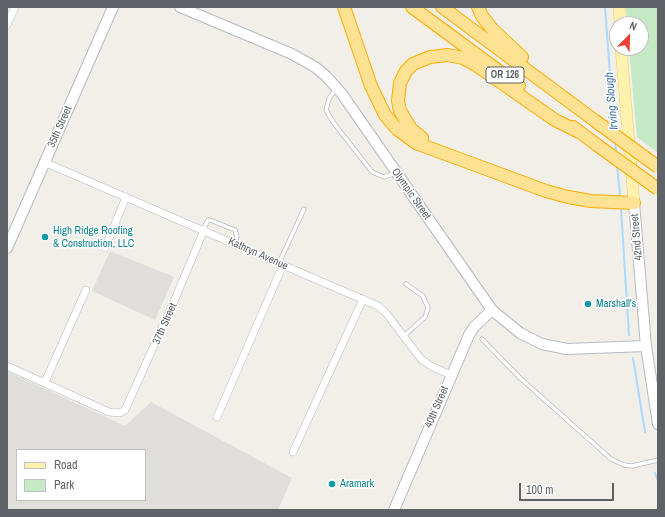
<!DOCTYPE html>
<html>
<head>
<meta charset="utf-8">
<style>
	body { margin:0 }
	#map { position:relative; width:665px; height:517px; overflow:hidden; background:#f1efe8; font-family:"Archivo Narrow",sans-serif }
	canvas { display:block }
	.frame { position:absolute; inset:0; border:8px solid #5f6368; pointer-events:none }
	.legend { position:absolute; left:16px; top:449px; width:130px; height:52px; box-sizing:border-box; background:#fff; border:1px solid #bfc1c3; margin:0; padding:5px 7px; list-style:none; font-size:12px; color:#5f6368 }
	.legend li { display:flex; align-items:center; gap:8px; height:20px }
	.legend b { width:20px; border:1px solid #bfc1c3 }
	.north { position:absolute; left:609px; top:16px; width:40px; height:40px; box-sizing:border-box; background:#fff; border:1px solid #bfc1c3; border-radius:50%; rotate:23deg; font-size:11px; font-weight:700; line-height:16px; text-align:center; color:#5f6368 }
	.north::after { content:''; display:block; margin:auto; width:14px; height:18px; background:#ea4335; clip-path:polygon(50% 0,100% 100%,50% 72%,0 100%) }
	.scale { position:absolute; left:519px; top:483px; width:95px; height:18px; box-sizing:border-box; border:2px solid #5f6368; border-top:0; padding-left:5px; font-size:12px; line-height:14px; white-space:nowrap; color:#5f6368; -webkit-text-stroke:3px #fff; paint-order:stroke }
</style>
</head>
<body>
<div id="map">
<canvas width="665" height="517"></canvas>
<div class="frame"></div>
<ul class="legend">
<li><b style="height:5px;background:#fff2af"></b>Road</li>
<li><b style="height:11px;background:#c5e8c5"></b>Park</li>
</ul>
<div class="north">N</div>
<div class="scale">100 m</div>
</div>
<script>
const ctx = document.querySelector('canvas').getContext('2d');
ctx.lineJoin = 'round';
function fillPath(path, color) { ctx.fillStyle = color; ctx.fill(path, 'evenodd'); }
const shape = rows => new Path2D(rows.map(r => 'M' + r).join(''));
function strokePath(path, color, width, dash) { ctx.strokeStyle = color; ctx.lineWidth = width; ctx.lineCap = dash ? 'butt' : 'round'; ctx.setLineDash(dash || []); ctx.stroke(path); }
function label(font, color, halo, rows, align = 'center') {
  ctx.font = font + ' "Archivo Narrow",sans-serif'; ctx.lineWidth = 3; ctx.setLineDash([]); ctx.textBaseline = 'middle'; ctx.strokeStyle = halo; ctx.fillStyle = color; for (const [text, x, y, turn = 0] of rows) {
    ctx.save(); ctx.translate(x, y); ctx.rotate((+turn || 0) * Math.PI / 180); ctx.textAlign = isNaN(turn) ? turn : align; if (halo) ctx.strokeText(text, 0, 0); ctx.fillText(text, 0, 0); ctx.restore();
  }
}
const industrial = shape([
	[110,251,174,277,155,320,92,291],
	[7,371,125,426,151,402,292,478,278,510,7,510],
	[17,450,145,450,145,500,17,500]
]);
const green = shape([
	[626,7,658,7,658,153,637,137,629,48,641,48,641,24,627,24]
]);
const stream = shape([
	[605,7,614,128],
	[615,141,616,152],
	[617,165,620,195],
	[621,209,629,335],
	[633,358,645,432],
	[655,473,658,481]
]);
const lane = shape([
	[336,88,329,99,326,110,333,122,372,172,384,177,396,173],
	[203,230,208,220,210,220,235,230,237,237,234,244],
	[279,263,304,209],
	[404,336,425,317,428,308,423,296,406,284],
	[482,339,520,378,611,459,624,465,632,466,658,460]
]);
const street = shape([
	[7,25,15,7],
	[44,162,378,306,386,313,421,359,431,366,451,375],
	[105,248,126,197],
	[7,366,109,412,120,413,125,410,175,299,204,230],
	[45,382,86,290],
	[217,417,283,265],
	[293,452,363,299]
]);
const secondary = shape([
	[180,7,292,54,315,67,326,76,342,94,492,310,520,333,542,344,567,349,646,346],
	[634,203,646,346,658,424],
	[7,248,113,7],
	[394,510,469,335,474,327,492,310]
]);
const primary = shape([
	[619,7,620,24],
	[621,48,634,203]
]);
const highway = shape([
	[344,7,371,86,385,115,397,129,416,143,546,191,568,197,591,201,634,203],
	[412,7,519,86],
	[442,7,594,120],
	[478,7,482,16,492,29,522,57],
	[573,127,597,145],
	[422,138,411,129,400,111,398,101,400,83,406,71,413,64,430,57,448,55,463,58,476,65,555,120,579,132]
]);
const highwayBridge = shape([
	[594,120,658,167],
	[597,145,658,189]
]);
const markers = [
	[45,237,4,"#0f9aa8"],
	[588,304,4,"#0f9aa8"],
	[332,484,4,"#0f9aa8"]
];
const shields = [
	[505,75,38]
];
const shieldNames = [
	["OR 126",505,75]
];
const streetNames = [
	["35th Street",60,127,-66],
	["Olympic Street",411,194,55],
	["42nd Street",637,237,-95],
	["Kathryn Avenue",258,254,24],
	["37th Street",165,324,-66],
	["40th Street",437,407,-67]
];
const cultureNames = [
	["High Ridge Roofing",53,231],
	["& Construction, LLC",53,244],
	["Marshall's",596,304],
	["Aramark",340,484]
];
const waterNames = [
	["Irving Slough",612,101,-95]
];
fillPath(industrial, '#e0deda');
fillPath(green, '#c5e8c5');
strokePath(stream, '#aadaff', 2);
strokePath(lane, '#b5b8bc', 5);
strokePath(street, '#b5b8bc', 8);
strokePath(secondary, '#b6babf', 12);
strokePath(primary, '#f2c960', 12);
strokePath(highway, '#f9ab00', 14);
strokePath(lane, '#fff', 3.5);
strokePath(street, '#fff', 7);
strokePath(secondary, '#fff', 10);
strokePath(primary, '#fff2af', 11);
strokePath(highway, '#fde293', 12);
strokePath(highwayBridge, '#f9ab00', 14, []);
strokePath(highwayBridge, '#fde293', 12);
for (const [x, y, r, color] of markers) { const dot = new Path2D(); dot.arc(x, y, r, 0, 2 * Math.PI); ctx.fillStyle = color; ctx.fill(dot); strokePath(dot, '#fff', 1.5); }
for (const [x, y, w] of shields) { const box = new Path2D(); box.roundRect(x - w / 2, y - 8, w, 16, 3); ctx.fillStyle = '#fff'; ctx.fill(box); strokePath(box, '#5f6368', 1); }
label('bold 10px', '#5f6368', null, shieldNames);
label('11px', '#5f6368', '#fff', streetNames);
label('11px', '#0d838f', '#fff', cultureNames, 'left');
label('italic 12px', '#4174aa', '#fff', waterNames);
</script>
</body>
</html>
